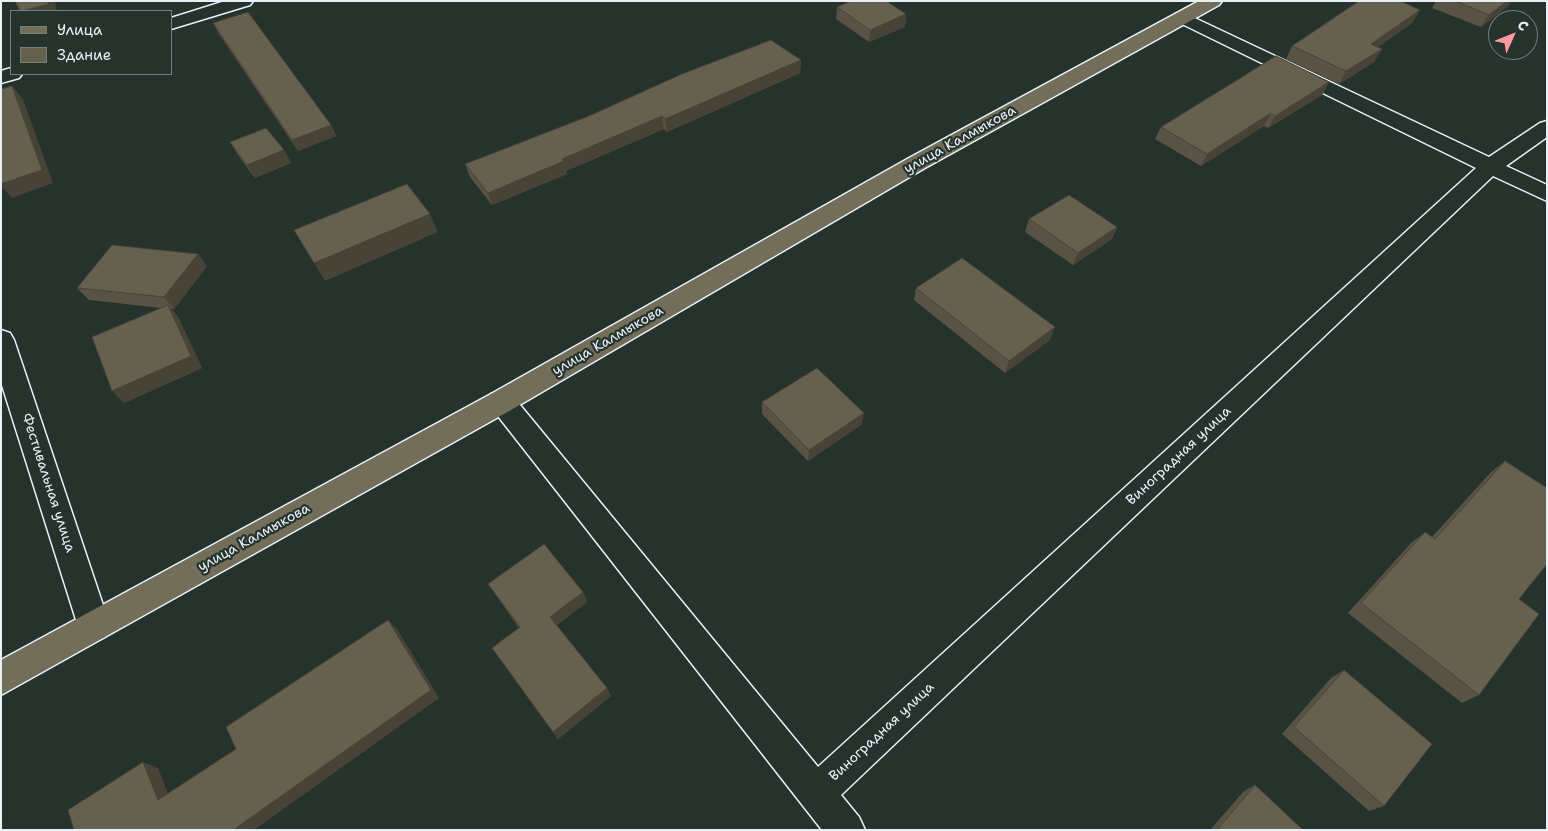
<!DOCTYPE html>
<html>
<head>
<meta charset="utf-8">
<style>
	body { margin:0 }
	#map { position:relative; width:1548px; height:831px; overflow:hidden; background:#26332d; font-family:"Shantell Sans",sans-serif }
	canvas { display:block }
	.frame { position:absolute; inset:0; border:2px solid #e8f1f8; pointer-events:none }
	.legend { position:absolute; left:10px; top:10px; width:162px; height:65px; box-sizing:border-box; background:#26332d; border:1px solid #747f7e; margin:0; padding:6px 9px; list-style:none; font-size:15px; color:#e8f1f8 }
	.legend li { display:flex; align-items:center; gap:10px; height:25px }
	.legend b { width:25px; border:1px solid #747f7e }
	.north { position:absolute; left:1488px; top:10px; width:50px; height:50px; box-sizing:border-box; background:#26332d; border:1px solid #747f7e; border-radius:50%; rotate:46deg; font-size:14px; font-weight:700; line-height:20px; text-align:center; color:#e8f1f8 }
	.north::after { content:''; display:block; margin:auto; width:18px; height:22px; background:#ff9aa2; clip-path:polygon(50% 0,100% 100%,50% 72%,0 100%) }
</style>
</head>
<body>
<div id="map">
<canvas width="1548" height="831"></canvas>
<div class="frame"></div>
<ul class="legend">
<li><b style="height:6px;background:#726e59"></b>Улица</li>
<li><b style="height:14px;background:#66604f"></b>Здание</li>
</ul>
<div class="north">С</div>
</div>
<script>
const ctx = document.querySelector('canvas').getContext('2d');
ctx.lineJoin = 'round';
const shape = rows => new Path2D(rows.map(r => 'M' + r).join(''));
function strokePath(path, color, width, dash) { ctx.strokeStyle = color; ctx.lineWidth = width; ctx.lineCap = dash ? 'butt' : 'round'; ctx.setLineDash(dash || []); ctx.stroke(path); }
function fillPath(path, color) { ctx.fillStyle = color; ctx.fill(path, 'evenodd'); }
function label(font, color, halo, rows, align = 'center') {
  ctx.font = font + ' "Shantell Sans",sans-serif'; ctx.lineWidth = 4.5; ctx.setLineDash([]); ctx.textBaseline = 'middle'; ctx.strokeStyle = halo; ctx.fillStyle = color; for (const [text, x, y, turn = 0] of rows) {
    ctx.save(); ctx.translate(x, y); ctx.rotate((+turn || 0) * Math.PI / 180); ctx.textAlign = isNaN(turn) ? turn : align; if (halo) ctx.strokeText(text, 0, 0); ctx.fillText(text, 0, 0); ctx.restore();
  }
}
const minor = shape([
	[225,1,253,1,250,5,171,29,171,18,225,1],
	[1184,13,1489,157,1540,123,1547,121,1547,137,1506,166,1547,185,1547,201,1493,176,841,795,859,817,865,830,822,830,487,402,491,394,501,391,511,394,818,767,1476,168,1178,22,1175,18,1178,14,1184,13],
	[11,68,11,74,22,74,19,78,1,83,1,71,11,68],
	[1,330,10,333,14,340,110,626,105,637,94,642,83,637,78,626,1,382,1,330]
]);
const major = shape([
	[1199,1,1222,1,1219,5,925,168,511,410,1,695,1,660,491,394,909,158,1199,1]
]);
const wall = shape([
	[1436,1,1512,1,1508,6,1481,27,1432,8],
	[837,7,906,14,905,27,869,42,836,19],
	[1420,10,1412,23,1378,47,1382,49,1374,62,1339,84,1286,59,1292,46],
	[213,23,331,125,336,136,298,151,219,34],
	[801,60,800,73,667,132,664,129,566,171,567,174,492,205,470,177,465,164],
	[1329,82,1322,95,1268,128,1264,126,1201,166,1155,139,1161,127],
	[230,142,284,150,291,163,255,178,238,155],
	[1029,219,1117,227,1112,239,1073,265,1025,232],
	[207,266,174,309,171,309,178,317,202,368,124,403,161,308,89,300,77,288],
	[916,288,1050,340,1005,373,914,300],
	[762,402,862,424,808,461,762,414],
	[1505,461,1519,599,1479,695,1462,703,1348,613,1411,543,1425,532,1432,537,1491,472],
	[488,584,583,592,587,602,557,625,607,688,611,696,558,739,553,732,519,628],
	[1344,670,1384,806,1369,811,1282,734,1331,678],
	[1255,785,1303,830,1210,830,1244,791]
]);
const shadedWall = shape([
	[48,1,55,1,57,11,23,11],
	[1507,1,1512,1,1508,6,1481,27,1489,15],
	[1420,10,1412,23,1363,57,1371,44],
	[906,14,905,27,869,42,870,30],
	[1382,49,1374,62,1339,84,1346,71],
	[801,60,800,73,667,132,665,119],
	[1329,82,1322,95,1268,128,1275,116],
	[12,86,23,99,53,183,12,198,1,186,1,184],
	[1271,113,1264,126,1201,166,1207,154],
	[662,116,664,129,566,171,567,174,492,205,488,193,562,159],
	[331,125,336,136,298,151,292,140],
	[284,150,291,163,255,178,247,165],
	[430,214,438,232,325,281,314,263],
	[1117,227,1112,239,1073,265,1078,253],
	[198,254,207,266,174,309,164,297],
	[168,305,178,317,202,368,124,403,112,391],
	[1055,327,1050,340,1005,373,1009,361],
	[864,413,862,424,808,461,809,450],
	[583,592,587,602,555,626,550,617],
	[388,620,397,629,439,698,254,830,237,830,236,828],
	[607,688,611,696,558,739,553,732],
	[143,762,158,768,173,806,158,800]
]);
const building = shape([
	[15,1,48,1,48,4,23,11,20,11,15,1],
	[851,1,886,1,906,14,870,30,837,7,851,1],
	[1359,1,1400,1,1420,10,1371,44,1382,49,1346,71,1292,46,1359,1],
	[1456,1,1507,1,1489,15,1456,1],
	[248,12,331,125,292,140,213,23,248,12],
	[771,40,801,60,665,119,662,116,562,159,564,161,488,193,465,164,589,116,682,74,771,40],
	[1276,56,1329,82,1275,116,1271,113,1207,154,1161,127,1276,56],
	[12,86,42,170,1,184,1,89,12,86],
	[266,128,284,150,247,165,230,142,266,128],
	[407,184,430,214,314,263,294,230,407,184],
	[1069,195,1117,227,1078,253,1029,219,1069,195],
	[112,245,198,254,164,297,77,288,112,245],
	[962,258,1055,327,1009,361,916,288,962,258],
	[168,305,191,356,112,391,92,337,168,305],
	[817,368,864,413,809,450,762,402,817,368],
	[1505,461,1547,488,1547,564,1519,599,1539,614,1479,695,1361,603,1425,532,1435,539,1505,461],
	[544,544,583,592,550,617,607,688,553,732,492,648,520,627,488,584,544,544],
	[388,620,431,690,236,828,237,830,74,830,68,810,143,762,158,800,236,749,226,727,388,620],
	[1344,670,1432,744,1384,806,1294,727,1344,670],
	[1255,785,1303,830,1217,830,1255,785]
]);
const streetNames = [
	["улица Калмыкова",960,140,-29],
	["улица Калмыкова",608,341,-30],
	["Виноградная улица",1179,456,-43],
	["Фестивальная улица",48,483,72],
	["улица Калмыкова",254,538,-29],
	["Виноградная улица",882,732,-43]
];
strokePath(minor, '#e8f1f8', 3);
strokePath(major, '#e8f1f8', 3);
fillPath(minor, '#26332d');
fillPath(major, '#726e59');
fillPath(wall, '#585344');
fillPath(shadedWall, '#474337');
fillPath(building, '#66604f');
strokePath(building, '#474337', 1);
label('14px', '#e8f1f8', '#26332d', streetNames);
</script>
</body>
</html>
